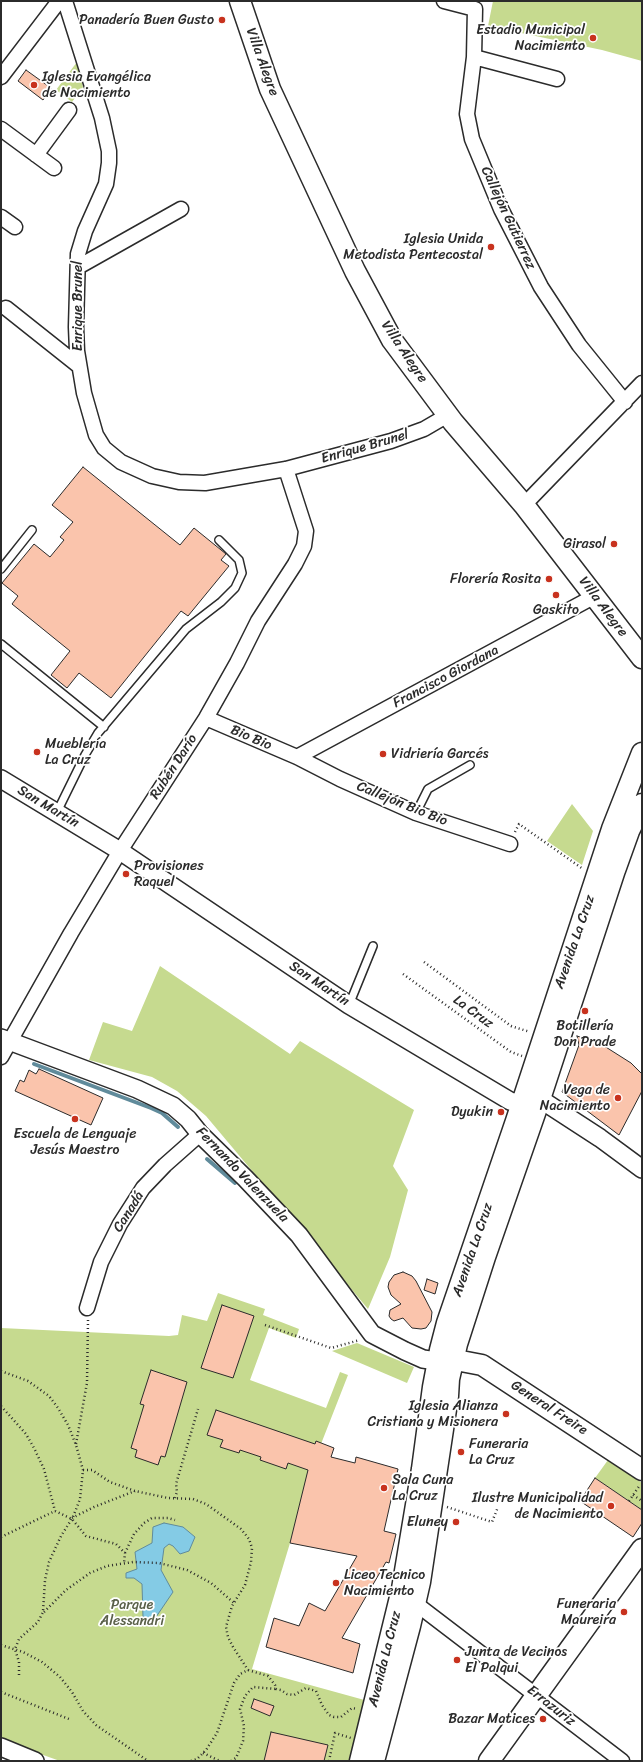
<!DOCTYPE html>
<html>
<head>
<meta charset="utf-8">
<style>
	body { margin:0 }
	#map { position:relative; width:643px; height:1762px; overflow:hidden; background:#fff; font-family:Sriracha,sans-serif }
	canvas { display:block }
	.frame { position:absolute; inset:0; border:2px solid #2b2b2b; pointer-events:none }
</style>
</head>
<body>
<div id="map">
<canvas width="643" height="1762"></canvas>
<div class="frame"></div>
</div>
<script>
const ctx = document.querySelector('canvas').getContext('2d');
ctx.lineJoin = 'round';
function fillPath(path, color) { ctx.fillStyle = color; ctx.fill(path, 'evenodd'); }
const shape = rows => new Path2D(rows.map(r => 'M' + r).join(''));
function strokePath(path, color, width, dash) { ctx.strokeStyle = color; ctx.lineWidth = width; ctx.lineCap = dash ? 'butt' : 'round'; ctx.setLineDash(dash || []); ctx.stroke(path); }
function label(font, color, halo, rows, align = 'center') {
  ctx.font = font + ' Sriracha,sans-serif'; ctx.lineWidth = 3.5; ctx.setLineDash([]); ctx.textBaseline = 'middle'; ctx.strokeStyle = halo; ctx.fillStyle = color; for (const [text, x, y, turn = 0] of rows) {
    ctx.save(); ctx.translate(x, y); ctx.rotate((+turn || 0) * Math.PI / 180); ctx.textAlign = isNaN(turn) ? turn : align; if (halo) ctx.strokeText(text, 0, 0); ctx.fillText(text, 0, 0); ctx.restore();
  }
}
const green = shape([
	[493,1,642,1,642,61,602,50,488,26],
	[77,62,83,87,72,102,56,90],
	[572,804,593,831,582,865,547,841],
	[160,966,290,1054,300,1041,414,1110,393,1166,408,1190,390,1257,368,1309,206,1116,177,1091,152,1077,89,1060,103,1022,132,1031],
	[218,1293,265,1309,263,1315,299,1329,296,1338,269,1328,250,1380,326,1408,340,1372,348,1375,321,1444,316,1442,290,1543,252,1669,368,1701,351,1761,60,1761,1,1740,1,1328,169,1336,178,1335,182,1315,207,1321],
	[357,1343,414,1367,407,1383,332,1351],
	[608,1460,642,1483,642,1510,595,1478]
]);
const water = shape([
	[164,1523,183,1527,195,1537,189,1551,180,1554,173,1546,169,1544,164,1548,161,1570,173,1592,154,1620,143,1617,142,1584,134,1578,126,1578,126,1573,137,1569,135,1552,152,1543,153,1527,164,1523]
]);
const stream = shape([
	[34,1064,151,1108,162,1113,178,1127],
	[207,1159,235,1183]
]);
const building = shape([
	[26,70,51,88,43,100,18,81,26,70],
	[83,467,180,545,194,528,226,554,221,560,229,566,188,616,181,611,111,698,79,673,67,688,51,675,70,651,12,604,18,596,2,583,34,544,50,557,64,540,60,537,73,522,52,505,83,467],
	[577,1036,601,1044,631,1063,642,1074,642,1091,619,1135,562,1092,579,1045,577,1036],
	[39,1069,103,1098,91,1125,15,1091,20,1080,24,1082,29,1070,36,1074,39,1069],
	[403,1272,412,1276,416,1281,432,1312,431,1321,426,1328,421,1329,412,1328,403,1318,394,1321,391,1319,389,1316,390,1310,401,1304,391,1295,388,1287,389,1282,394,1275,403,1272],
	[427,1279,438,1283,435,1294,424,1290,427,1279],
	[222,1305,254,1316,233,1378,201,1368,222,1305],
	[151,1370,187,1382,165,1457,161,1456,158,1465,135,1457,137,1450,131,1448,144,1405,140,1404,151,1370],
	[216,1410,315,1444,316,1441,334,1448,331,1457,355,1463,356,1457,398,1469,384,1531,396,1534,389,1563,386,1562,342,1638,360,1644,353,1673,266,1647,274,1618,299,1626,309,1603,325,1611,357,1556,290,1543,308,1470,288,1463,286,1469,260,1460,261,1457,240,1450,239,1453,220,1447,223,1440,207,1435,216,1410],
	[595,1478,642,1510,642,1523,633,1537,580,1501,595,1478],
	[254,1699,274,1706,270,1716,251,1708,254,1699],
	[271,1732,328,1745,324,1761,264,1761,271,1732]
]);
const path = shape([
	[515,832,519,824,583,869],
	[424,962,511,1026,530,1032],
	[403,974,511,1052,522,1056],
	[265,1325,331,1348,360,1340],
	[1,1371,28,1381,49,1396,58,1408,68,1425,76,1445,83,1470,80,1499,73,1517,61,1536,49,1562,45,1580,43,1612,38,1622,19,1639,15,1649,19,1662,19,1675],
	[1,1406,26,1434,34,1448,44,1469,55,1511],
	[76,1444,87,1383,88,1320],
	[83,1470,92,1470,110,1482,135,1491,168,1498,193,1499,206,1504,241,1529,249,1539,252,1548,251,1562,245,1585,232,1606,226,1627,228,1637,233,1647,248,1670],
	[633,1495,642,1501],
	[175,1498,177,1492,176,1484,198,1409],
	[629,1501,640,1485],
	[447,1507,492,1522,498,1507],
	[72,1518,94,1507,135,1491],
	[1,1537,55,1511,72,1519,86,1536,116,1544,125,1553,124,1563],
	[125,1553,134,1534,144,1523,152,1518,168,1518,175,1520],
	[44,1612,66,1590,90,1573,107,1566,133,1562,159,1563,187,1570,211,1583,234,1603],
	[1,1645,23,1652,42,1662,60,1677,72,1692,83,1711,96,1725,148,1761],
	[1,1692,69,1719],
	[203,1753,220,1761],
	[191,1761,197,1759,206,1750,217,1733,234,1683,240,1674,248,1670,268,1676,275,1685,276,1689,281,1690,287,1694,294,1695,306,1688,316,1691,322,1705,329,1715,334,1717,341,1717,352,1708,357,1709],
	[231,1761,236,1758,243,1741,244,1726,240,1709,245,1696,253,1687,276,1689],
	[329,1761,335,1733,351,1738]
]);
const service = shape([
	[1,569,32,530],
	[1,644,104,727],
	[57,812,85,755,98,733,186,629,221,602,235,588,242,573,239,560,219,540],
	[416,813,428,789,470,765],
	[349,1005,373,946]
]);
const minor = shape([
	[65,1,102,118,109,151,109,163,106,184,85,231,78,254,76,327,77,351,84,393,96,435,104,448,121,462,152,476,179,482,205,483,286,469,391,441,424,429,448,415],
	[444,1,475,9,474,57,467,114,472,139,501,209,541,287,579,345,625,402],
	[474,57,557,79],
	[1,77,59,1],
	[1,129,54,168],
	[36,155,69,110],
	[1,217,15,227],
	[78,267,181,209],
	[6,308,79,366],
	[524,505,642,383],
	[206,718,297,757,340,779,416,813,510,844],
	[297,757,595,596],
	[1,1057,71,933,120,851,206,718,237,663,258,621,295,564,304,546,306,531,286,469],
	[87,1308,101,1262,120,1224,143,1188,165,1165,200,1134],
	[408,1601,415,1603,622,1761]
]);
const tertiary = shape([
	[1,779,120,851,349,1005,510,1101,522,1104,540,1099,600,1138,642,1169],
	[1,1038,137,1089,173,1106,188,1119,200,1134,245,1178,299,1235,372,1334,405,1351,423,1359,443,1362],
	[1,1747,35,1761]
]);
const secondary = shape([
	[240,1,270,89,355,271,392,340,453,422,524,505,642,658],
	[443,1362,461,1361,482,1365,642,1470],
	[360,1761,402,1589,422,1469,433,1387,440,1350,447,1323,516,1121,612,829,642,753],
	[374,1761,410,1626,420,1582,448,1396,449,1379,457,1344,485,1257,540,1099,615,870,629,831,642,804],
	[489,1761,642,1549]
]);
const markers = [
	[222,20,4,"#c8321e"],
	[593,38,4,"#c8321e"],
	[34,85,4,"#c8321e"],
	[491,247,4,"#c8321e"],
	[614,544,4,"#c8321e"],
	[549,579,4,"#c8321e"],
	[556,595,4,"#c8321e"],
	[37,752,4,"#c8321e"],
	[383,754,4,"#c8321e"],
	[126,874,4,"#c8321e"],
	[585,1011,4,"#c8321e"],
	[618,1098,4,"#c8321e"],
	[501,1112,4,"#c8321e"],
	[75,1119,4,"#c8321e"],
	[506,1414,4,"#c8321e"],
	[461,1452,4,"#c8321e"],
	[384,1488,4,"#c8321e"],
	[611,1506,4,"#c8321e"],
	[456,1522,4,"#c8321e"],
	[336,1583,4,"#c8321e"],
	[624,1612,4,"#c8321e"],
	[457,1660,4,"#c8321e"],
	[543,1719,4,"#c8321e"]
];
const poiNames = [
	["Panadería Buen Gusto",214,20],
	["Estadio Municipal",585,30],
	["Nacimiento",585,46],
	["Iglesia Evangélica",42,77,"left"],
	["de Nacimiento",42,93,"left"],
	["Iglesia Unida",483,239],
	["Metodista Pentecostal",483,255],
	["Girasol",606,544],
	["Florería Rosita",541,579],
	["Gaskito",556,610,"center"],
	["Mueblería",45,744,"left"],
	["La Cruz",45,760,"left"],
	["Vidriería Garcés",391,754,"left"],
	["Provisiones",134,866,"left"],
	["Raquel",134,882,"left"],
	["Botillería",585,1026,"center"],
	["Don Prade",585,1042,"center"],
	["Vega de",610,1090],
	["Nacimiento",610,1106],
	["Dyukin",493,1112],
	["Escuela de Lenguaje",75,1134,"center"],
	["Jesús Maestro",75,1150,"center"],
	["Iglesia Alianza",498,1406],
	["Cristiana y Misionera",498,1422],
	["Funeraria",469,1444,"left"],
	["La Cruz",469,1460,"left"],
	["Sala Cuna",392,1480,"left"],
	["La Cruz",392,1496,"left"],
	["Ilustre Municipalidad",603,1498],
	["de Nacimiento",603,1514],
	["Eluney",448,1522],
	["Liceo Tecnico",344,1575,"left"],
	["Nacimiento",344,1591,"left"],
	["Funeraria",616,1604],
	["Maureira",616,1620],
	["Junta de Vecinos",465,1652,"left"],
	["El Palqui",465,1668,"left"],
	["Bazar Matices",535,1719]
];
const streetNames = [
	["Villa Alegre",262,62,70],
	["Callejón Gutierrez",508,218,65],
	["Enrique Brunel",78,306,-90],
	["Villa Alegre",404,352,56],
	["Enrique Brunel",365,447,-16],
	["Villa Alegre",603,607,53],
	["Francisco Giordana",446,677,-28],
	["Bio Bio",251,738,23],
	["Rubén Darío",174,767,-57],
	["Callejón Bio Bio",402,804,22],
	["San Martín",48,807,31],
	["Avenida La Cruz",575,942,-71],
	["San Martín",319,984,34],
	["La Cruz",473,1012,36],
	["Fernando Valenzuela",242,1175,46],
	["Canadá",129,1212,-58],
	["Avenida La Cruz",473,1250,-71],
	["General Freire",549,1408,33],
	["Avenida La Cruz",385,1659,-76],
	["Errazuriz",551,1706,38]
];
const parkNames = [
	["Parque",132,1605],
	["Alessandri",132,1621]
];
fillPath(green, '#c6da8f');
fillPath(water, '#84cbe5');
strokePath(water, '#608b9b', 1);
strokePath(stream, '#608b9b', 4);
fillPath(building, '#fac4ac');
strokePath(building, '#2b2b2b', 1);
strokePath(service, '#2b2b2b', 10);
strokePath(minor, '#2b2b2b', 17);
strokePath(tertiary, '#2b2b2b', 20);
strokePath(secondary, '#2b2b2b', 23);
strokePath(path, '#2b2b2b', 2.5, [1, 3]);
strokePath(service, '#fff', 7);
strokePath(minor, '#fff', 14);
strokePath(tertiary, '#fff', 17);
strokePath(secondary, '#fff', 20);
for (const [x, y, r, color] of markers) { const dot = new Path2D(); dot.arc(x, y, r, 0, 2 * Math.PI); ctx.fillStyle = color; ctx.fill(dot); strokePath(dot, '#fff', 1.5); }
label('14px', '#2b2b2b', '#fff', poiNames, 'right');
label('14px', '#2b2b2b', '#fff', streetNames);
label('14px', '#5a6049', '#fff', parkNames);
</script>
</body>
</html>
